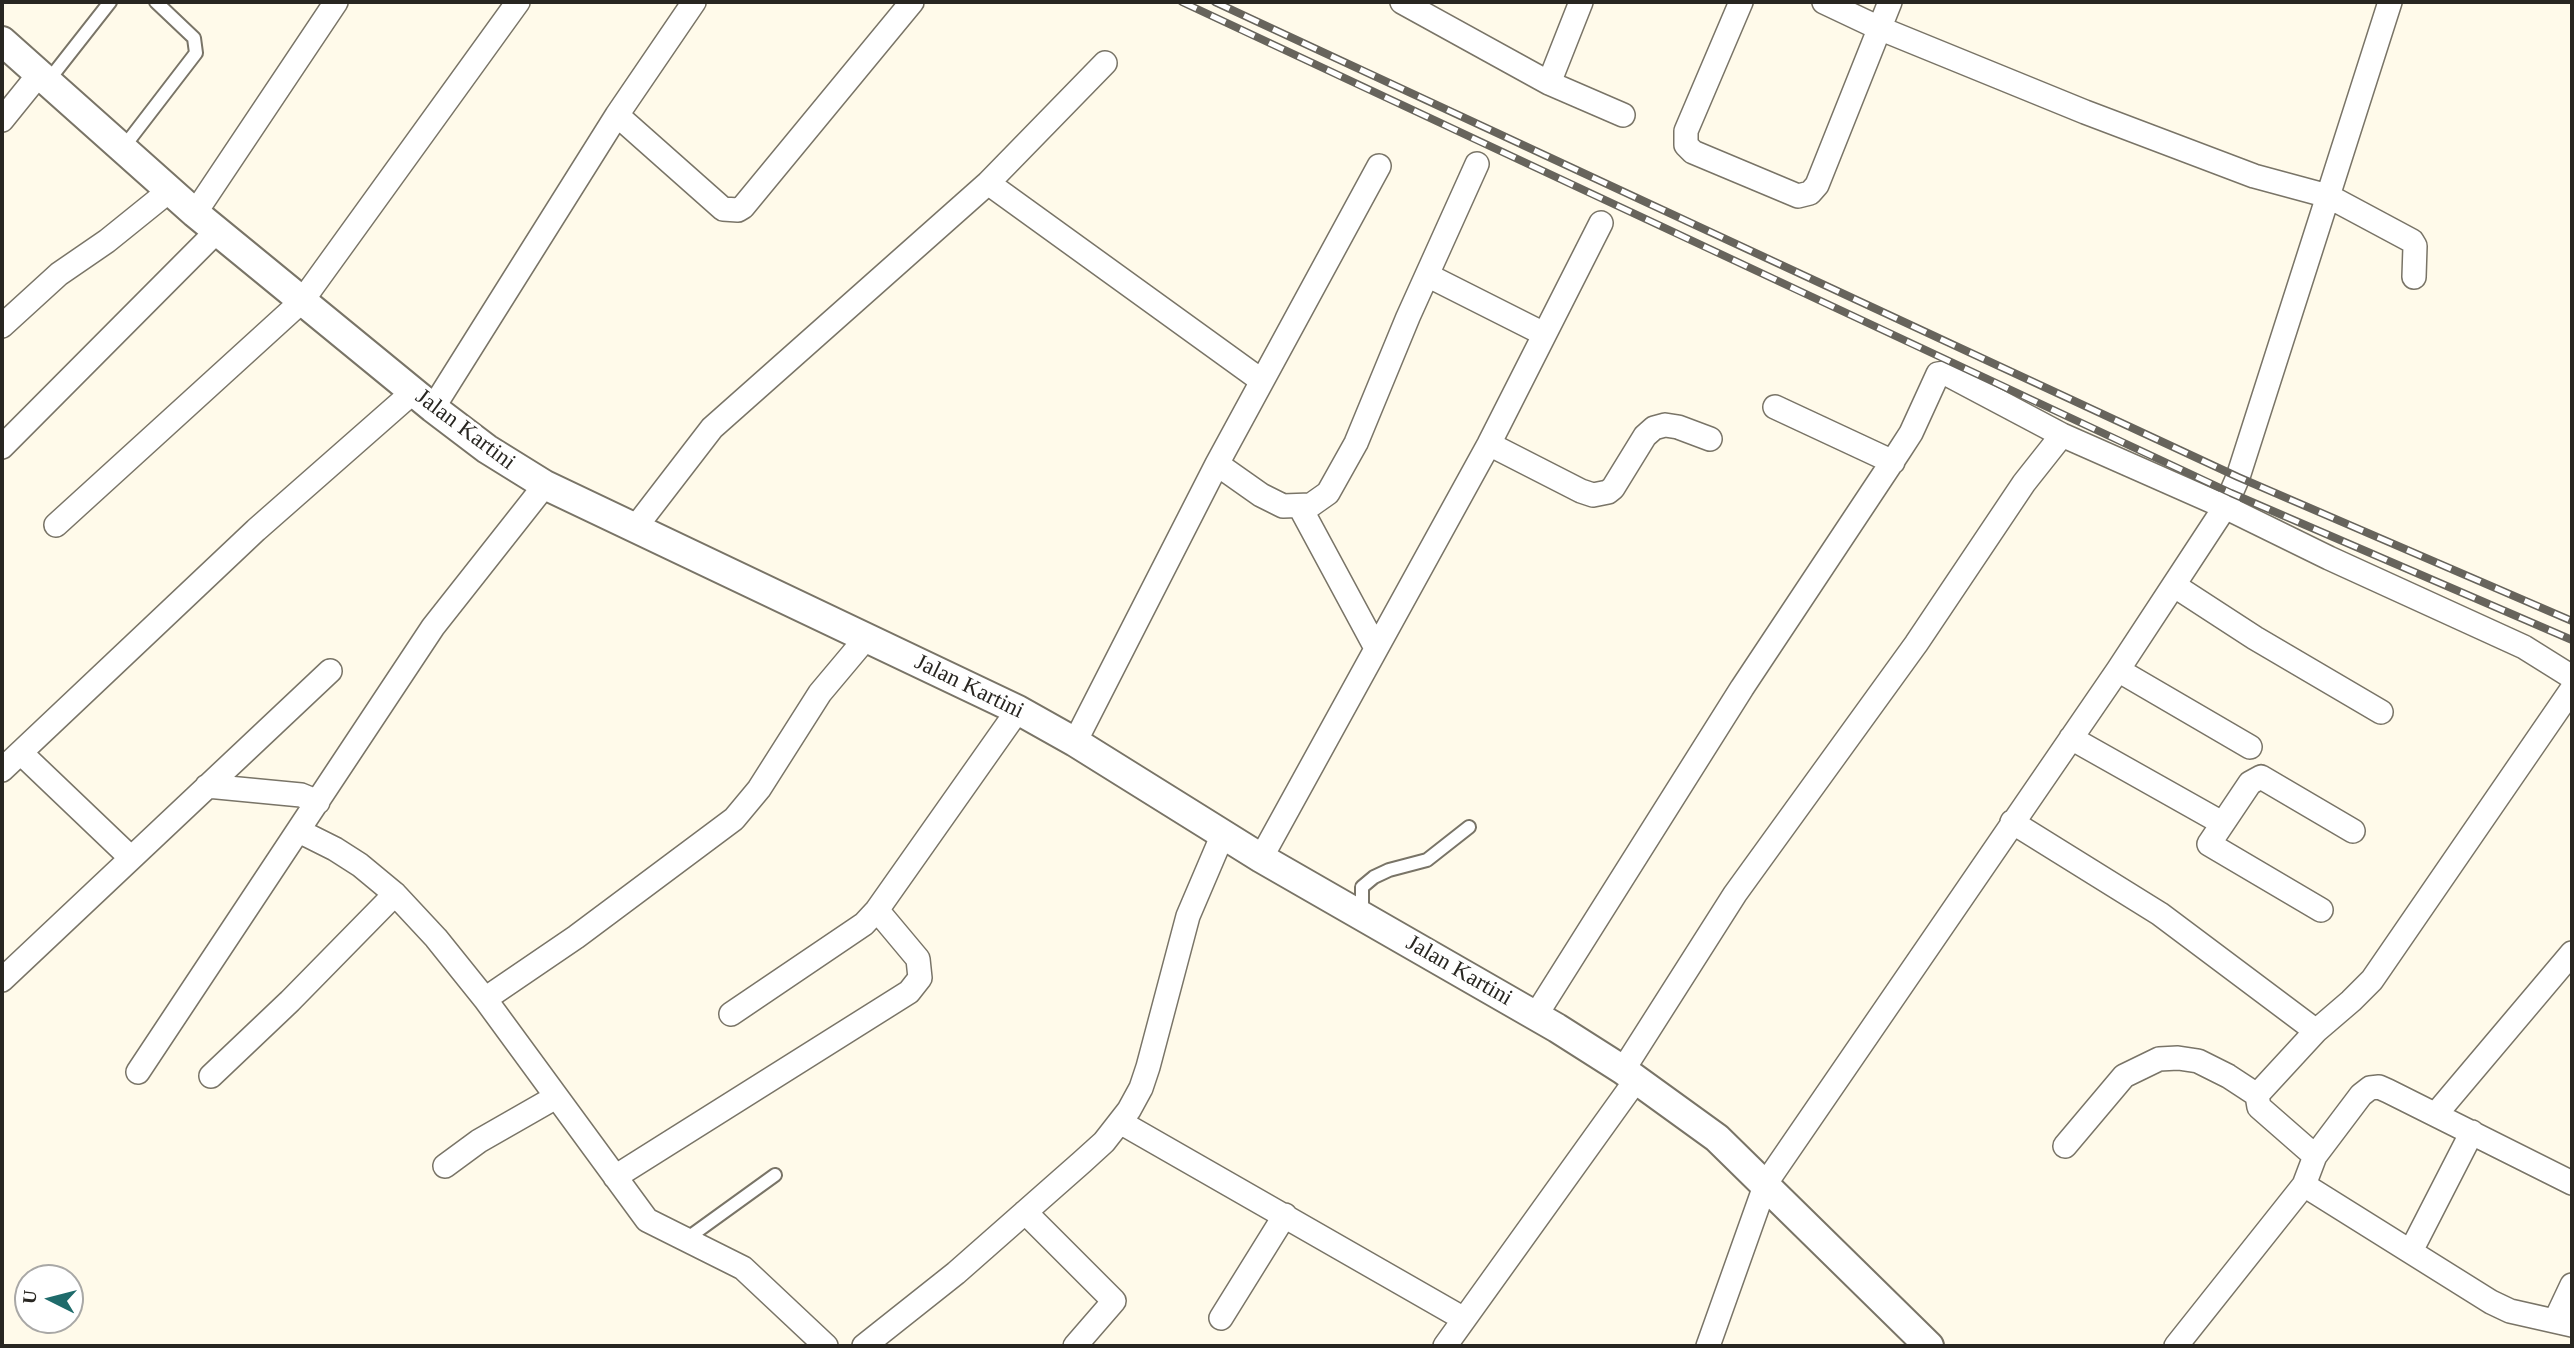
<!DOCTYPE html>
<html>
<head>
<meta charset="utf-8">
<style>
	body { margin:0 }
	#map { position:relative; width:2574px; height:1348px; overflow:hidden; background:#fffaea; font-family:"Times New Roman",serif }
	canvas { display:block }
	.frame { position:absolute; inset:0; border:4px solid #282621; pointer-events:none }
	.north { position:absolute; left:14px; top:1264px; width:70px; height:70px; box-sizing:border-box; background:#fff; border:2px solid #a9a8a6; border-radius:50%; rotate:276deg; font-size:19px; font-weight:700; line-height:28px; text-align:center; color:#282621 }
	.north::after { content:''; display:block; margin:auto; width:24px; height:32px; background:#1f6b6b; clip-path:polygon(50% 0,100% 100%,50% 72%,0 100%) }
</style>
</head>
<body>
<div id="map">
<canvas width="2574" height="1348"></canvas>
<div class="frame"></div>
<div class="north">U</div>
</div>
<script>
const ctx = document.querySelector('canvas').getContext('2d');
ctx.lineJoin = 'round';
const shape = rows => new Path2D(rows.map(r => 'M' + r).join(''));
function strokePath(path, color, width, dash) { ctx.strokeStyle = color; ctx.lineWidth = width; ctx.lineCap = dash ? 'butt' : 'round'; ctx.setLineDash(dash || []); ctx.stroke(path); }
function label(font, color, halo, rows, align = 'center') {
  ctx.font = font + ' "Times New Roman",serif'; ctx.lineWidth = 7; ctx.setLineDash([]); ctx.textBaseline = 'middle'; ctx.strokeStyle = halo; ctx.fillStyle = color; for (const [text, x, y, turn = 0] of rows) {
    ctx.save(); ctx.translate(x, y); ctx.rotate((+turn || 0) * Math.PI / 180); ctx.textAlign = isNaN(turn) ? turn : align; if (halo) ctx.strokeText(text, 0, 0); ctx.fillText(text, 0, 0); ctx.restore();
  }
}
const service = shape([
	[48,81,110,2],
	[123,148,196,53,194,38,156,2],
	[1362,915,1362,887,1374,877,1389,870,1427,860,1469,827],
	[685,1240,775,1175]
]);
const minor = shape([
	[1402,2,1549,83,1623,115],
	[1741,2,1686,131,1686,145,1693,152,1798,196,1810,193,1817,185,1890,2],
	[1824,2,1879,28,2085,112,2254,176,2328,196,2390,2],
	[1549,83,1581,2],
	[617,115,723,209,738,210,743,207,912,2],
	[2,120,40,73],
	[988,183,1262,381],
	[195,213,336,2],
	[1427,275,1544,334],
	[2,326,59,274,107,241,169,191],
	[1775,407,1893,462],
	[433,408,617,115,694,2],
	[1489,444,1581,491,1593,495,1608,492,1613,488,1645,436,1654,428,1665,425,1678,427,1710,439],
	[2,447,217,231],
	[1217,464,1261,495,1283,506,1311,505,1328,493,1356,443,1408,317,1477,164],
	[1300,507,1376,648],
	[56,525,302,301,518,2],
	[635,528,712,428,988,183,1105,63],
	[2175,586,2255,638,2381,712],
	[2118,670,2250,747],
	[2071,738,2222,823],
	[1075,742,1217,464,1379,166],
	[21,753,131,858],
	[2,770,256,530,413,392],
	[207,786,301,795,318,802],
	[2012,822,2160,914,2316,1031],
	[299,831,335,849,360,865,395,894,436,938,485,999,647,1220,743,1268,826,1346],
	[1261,858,1489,444,1601,223],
	[2321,910,2209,844,2250,783,2261,777,2353,831],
	[2,980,330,671],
	[485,999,576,937,734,819,759,789,820,693,867,637],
	[731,1014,864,924,877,910,1018,710],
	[1536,1015,1742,688,1900,450,1911,433,1938,374,1945,373,2062,435,2225,507,2329,558,2524,647,2572,677],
	[1623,1070,1735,894,1916,644,2024,483,2062,435],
	[138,1072,433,627,545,485],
	[211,1076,290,1001,395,894],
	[2436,1114,2572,953],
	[1120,1122,1464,1319],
	[2065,1146,2124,1076,2159,1059,2178,1058,2198,1061,2228,1076,2257,1095],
	[2315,1156,2259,1107,2257,1095,2316,1031,2351,1001,2372,980,2572,689],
	[445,1166,479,1141,556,1097],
	[615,1177,909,992,920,978,918,959,877,910],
	[2304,1185,2491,1302,2510,1311,2572,1325],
	[1025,1212,1114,1301,1075,1346],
	[2411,1251,2472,1132],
	[1221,1318,1285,1215],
	[2555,1321,2572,1285],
	[864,1346,956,1273,1082,1162,1104,1142,1129,1110,1141,1088,1148,1067,1188,916,1223,834],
	[1445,1346,1636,1080],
	[1708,1346,1766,1183,2118,670,2225,507,2238,477,2328,196,2412,241,2415,246,2414,277],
	[2176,1346,2304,1185,2315,1156,2361,1095,2370,1088,2379,1087,2388,1091,2572,1183]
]);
const tertiary = shape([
	[2,41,195,213,433,408,487,449,545,485,1018,710,1075,742,1261,858,1557,1028,1623,1070,1717,1138,1929,1346]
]);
const rail = shape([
	[1182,2,2231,493,2572,640],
	[1215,2,2238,477,2572,621]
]);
const streetNames = [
	["Jalan Kartini",465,430,37],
	["Jalan Kartini",969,687,26],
	["Jalan Kartini",1459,971,30]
];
strokePath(service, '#797467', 16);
strokePath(minor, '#797467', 26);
strokePath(tertiary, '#797467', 32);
strokePath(service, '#fff', 12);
strokePath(minor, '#fff', 23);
strokePath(tertiary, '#fff', 28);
strokePath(rail, '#67645c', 8);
strokePath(rail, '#fff', 5, [16]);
label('23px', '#282621', '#fff', streetNames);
</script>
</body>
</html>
